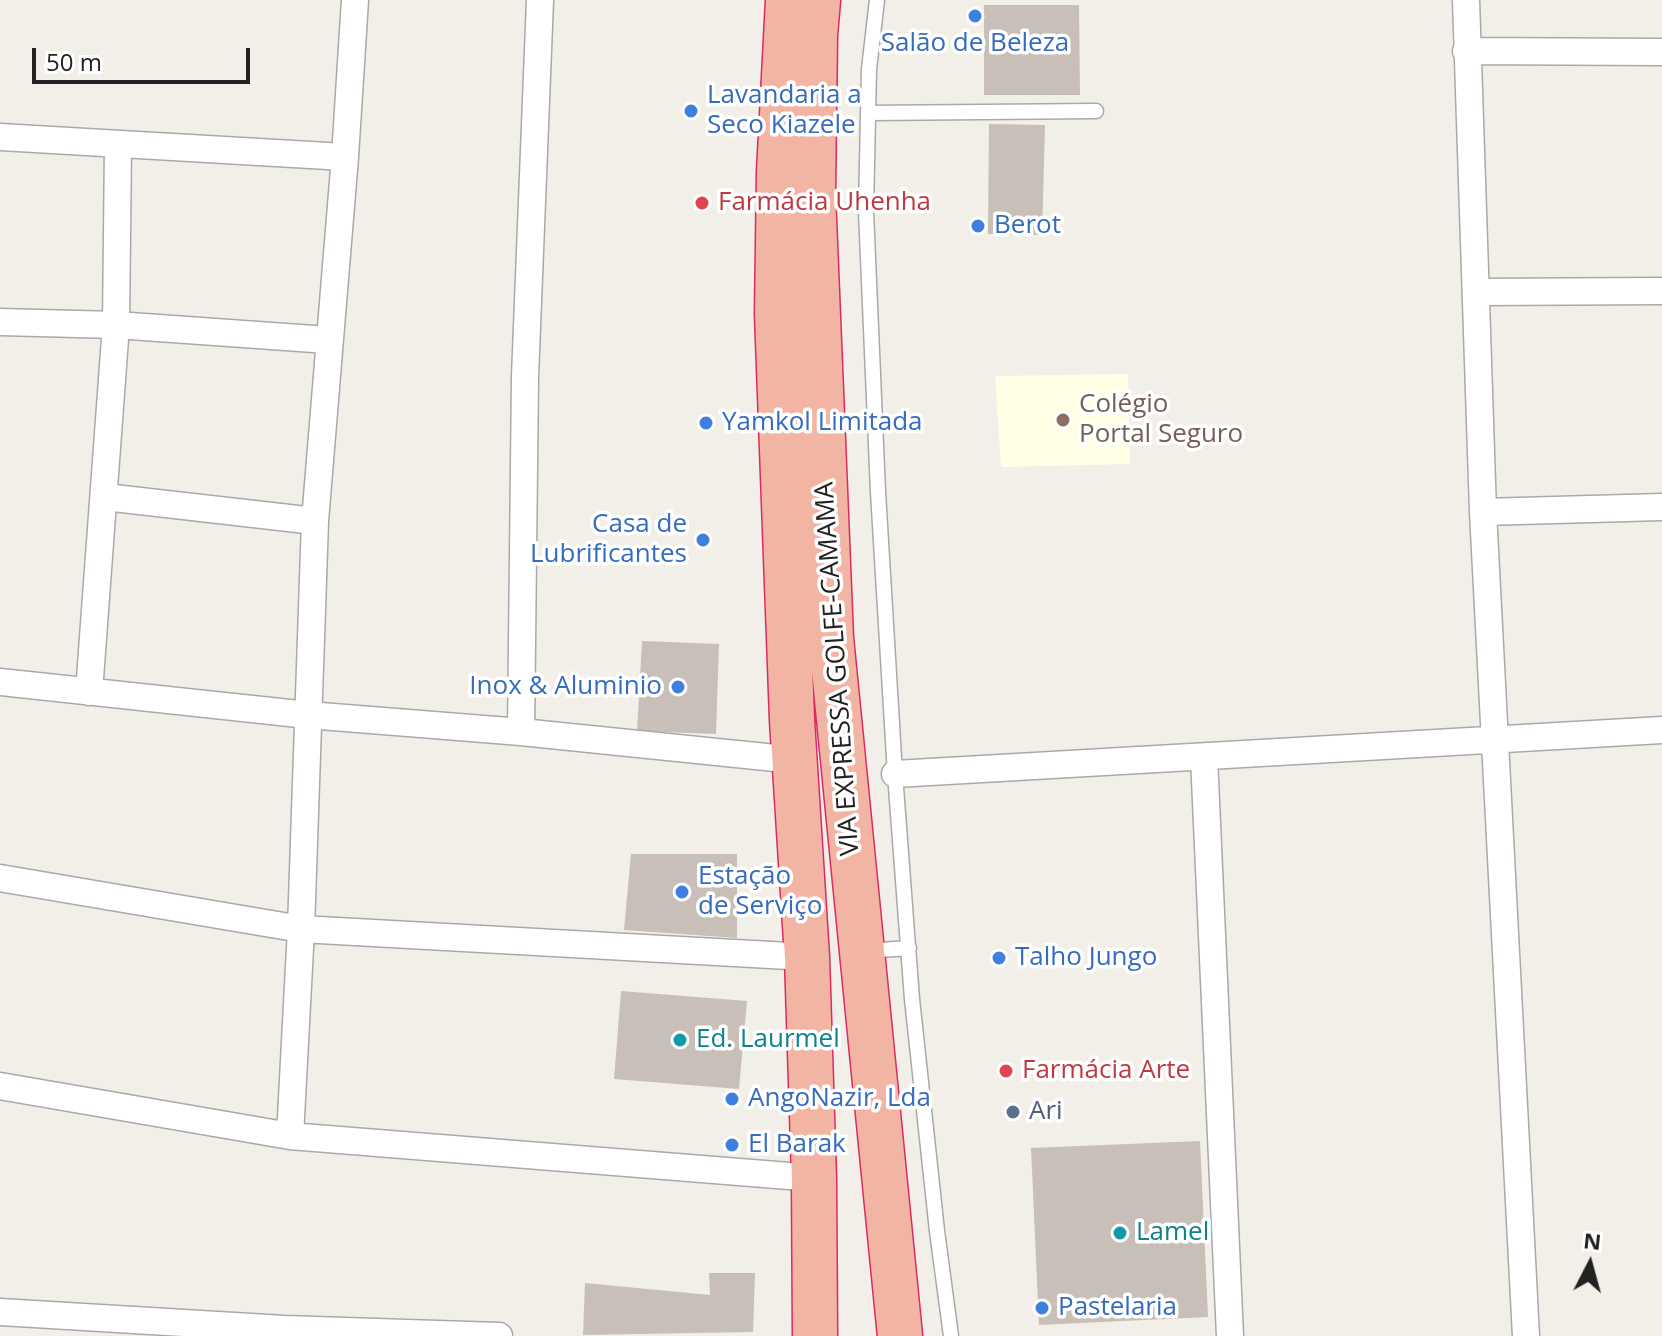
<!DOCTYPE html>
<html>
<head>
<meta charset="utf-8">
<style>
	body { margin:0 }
	#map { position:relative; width:1662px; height:1336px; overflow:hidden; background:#f2efe9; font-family:"Open Sans",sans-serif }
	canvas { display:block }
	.north { position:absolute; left:1550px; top:1224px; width:80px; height:80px; -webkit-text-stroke:6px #fff; paint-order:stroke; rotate:6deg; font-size:22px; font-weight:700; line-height:32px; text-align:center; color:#222 }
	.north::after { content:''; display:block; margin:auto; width:28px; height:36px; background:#222; clip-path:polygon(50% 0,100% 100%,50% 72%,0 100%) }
	.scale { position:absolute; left:32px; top:48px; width:218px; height:36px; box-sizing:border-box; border:4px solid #222; border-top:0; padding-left:10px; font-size:24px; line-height:28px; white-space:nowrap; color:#222; -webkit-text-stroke:6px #fff; paint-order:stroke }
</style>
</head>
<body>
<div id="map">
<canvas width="1662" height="1336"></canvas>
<div class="north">N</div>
<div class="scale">50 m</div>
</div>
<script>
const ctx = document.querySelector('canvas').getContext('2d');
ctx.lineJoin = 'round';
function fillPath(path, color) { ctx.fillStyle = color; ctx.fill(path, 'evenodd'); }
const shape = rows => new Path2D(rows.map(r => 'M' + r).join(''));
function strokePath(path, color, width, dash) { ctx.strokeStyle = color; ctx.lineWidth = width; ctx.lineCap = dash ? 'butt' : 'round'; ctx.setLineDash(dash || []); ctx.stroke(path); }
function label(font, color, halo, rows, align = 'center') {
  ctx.font = font + ' "Open Sans",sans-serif'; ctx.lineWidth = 7; ctx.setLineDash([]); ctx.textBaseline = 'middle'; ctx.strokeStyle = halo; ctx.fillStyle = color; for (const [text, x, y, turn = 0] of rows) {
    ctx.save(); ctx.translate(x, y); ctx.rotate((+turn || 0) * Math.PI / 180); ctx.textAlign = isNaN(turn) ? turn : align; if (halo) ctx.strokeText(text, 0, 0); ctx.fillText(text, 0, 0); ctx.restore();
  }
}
const education = shape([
	[1128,374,1130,464,1001,467,995,376]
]);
const building = shape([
	[984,5,1079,5,1080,95,984,95],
	[989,124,1045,125,1042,235,988,234],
	[642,641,719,644,716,734,637,731],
	[631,854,737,854,737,938,624,930],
	[621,991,747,1001,739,1089,614,1079],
	[1200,1141,1208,1317,1039,1325,1031,1148],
	[709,1273,755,1273,753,1332,583,1335,585,1283,710,1295]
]);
const service = shape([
	[877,0,869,69,866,211,878,492,895,774,912,999,937,1231,951,1336],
	[868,113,1096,111],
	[865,951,909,948]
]);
const minor = shape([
	[1466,0,1483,512,1526,1336],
	[1466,51,1662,52],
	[0,137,345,157],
	[1477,292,1662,291],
	[0,322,116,325,328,340],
	[105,497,315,521],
	[1483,512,1662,507],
	[0,682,308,715,521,732,795,760],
	[89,692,116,325,118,145],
	[521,732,525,377,540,0],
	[1204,757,1230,1336],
	[895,774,1662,730],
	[0,878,301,929,807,957],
	[0,1086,290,1136,814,1178],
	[290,1136,301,929,315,521,345,157,355,0],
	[0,1312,284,1329,499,1336]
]);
const trunk = shape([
	[788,0,779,172,777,314,792,720,807,957,814,1178,815,1336],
	[818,0,815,35,813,194,831,638,900,1336]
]);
const markers = [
	[975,16,8,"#3f7fe0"],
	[691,111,8,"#3f7fe0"],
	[702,203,8,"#e0444e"],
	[978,226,8,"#3f7fe0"],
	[1063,420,8,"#8d6e63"],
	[706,423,8,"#3f7fe0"],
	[703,540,8,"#3f7fe0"],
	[678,687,8,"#3f7fe0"],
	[682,892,8,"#3f7fe0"],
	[999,958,8,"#3f7fe0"],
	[680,1040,8,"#0f9aa8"],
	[1006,1071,8,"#e0444e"],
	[732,1099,8,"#3f7fe0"],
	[1013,1112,8,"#5c6f8a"],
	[732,1145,8,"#3f7fe0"],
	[1120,1233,8,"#0f9aa8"],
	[1042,1308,8,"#3f7fe0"]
];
const shopNames = [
	["Salão de Beleza",975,44,"center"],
	["Lavandaria a",707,96],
	["Seco Kiazele",707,126],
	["Berot",994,226],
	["Yamkol Limitada",722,423],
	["Casa de",687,525,"right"],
	["Lubrificantes",687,555,"right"],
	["Inox & Aluminio",662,687,"right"],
	["Estação",698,877],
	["de Serviço",698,907],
	["Talho Jungo",1015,958],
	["AngoNazir, Lda",748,1099],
	["El Barak",748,1145],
	["Pastelaria",1058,1308]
];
const healthNames = [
	["Farmácia Uhenha",718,203],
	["Farmácia Arte",1022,1071]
];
const educationNames = [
	["Colégio",1079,405],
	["Portal Seguro",1079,435]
];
const streetNames = [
	["VIA EXPRESSA GOLFE-CAMAMA",838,669,-94]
];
const cultureNames = [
	["Ed. Laurmel",696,1040],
	["Lamel",1136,1233]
];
const serviceNames = [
	["Ari",1029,1112]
];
fillPath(education, '#ffffe5');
fillPath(building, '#c7bfb8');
strokePath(service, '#a9a9a9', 17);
strokePath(minor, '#a9a9a9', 29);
strokePath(trunk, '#dc2a67', 47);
strokePath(service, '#fff', 14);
strokePath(minor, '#fff', 26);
strokePath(trunk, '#f2b4a3', 44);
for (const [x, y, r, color] of markers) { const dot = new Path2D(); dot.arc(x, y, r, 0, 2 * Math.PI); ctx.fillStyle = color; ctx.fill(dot); strokePath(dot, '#fff', 3); }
label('26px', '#366cbe', '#fff', shopNames, 'left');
label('26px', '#be3a42', '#fff', healthNames, 'left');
label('26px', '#785e54', '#fff', educationNames, 'left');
label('26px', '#222', '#fff', streetNames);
label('26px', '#0d838f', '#fff', cultureNames, 'left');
label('26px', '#4e5e75', '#fff', serviceNames, 'left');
</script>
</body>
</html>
